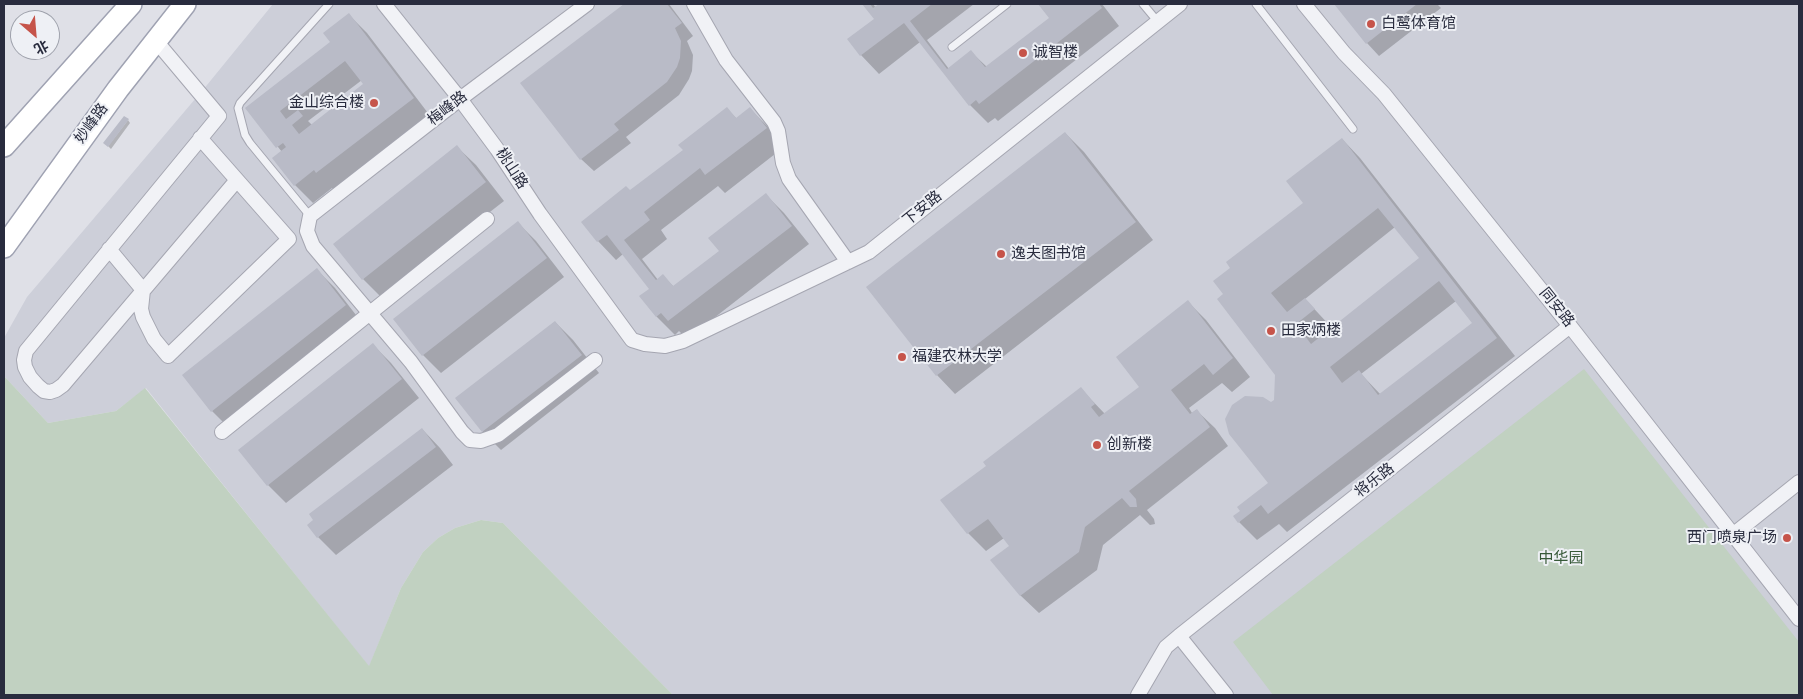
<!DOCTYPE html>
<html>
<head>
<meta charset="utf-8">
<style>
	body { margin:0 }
	#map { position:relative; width:1803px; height:699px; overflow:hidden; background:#dfe0e7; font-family:Jost,"Noto Sans SC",sans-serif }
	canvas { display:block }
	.frame { position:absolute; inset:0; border:5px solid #292c3e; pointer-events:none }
	.north { position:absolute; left:10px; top:10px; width:50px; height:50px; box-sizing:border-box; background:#eef0f5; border:1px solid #9fa2ac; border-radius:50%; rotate:153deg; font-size:14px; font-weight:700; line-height:20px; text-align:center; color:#292c3e }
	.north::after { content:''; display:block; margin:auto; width:18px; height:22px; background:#c6544a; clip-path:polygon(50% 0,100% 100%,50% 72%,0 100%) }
</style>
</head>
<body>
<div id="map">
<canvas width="1803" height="699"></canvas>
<div class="frame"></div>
<div class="north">北</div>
</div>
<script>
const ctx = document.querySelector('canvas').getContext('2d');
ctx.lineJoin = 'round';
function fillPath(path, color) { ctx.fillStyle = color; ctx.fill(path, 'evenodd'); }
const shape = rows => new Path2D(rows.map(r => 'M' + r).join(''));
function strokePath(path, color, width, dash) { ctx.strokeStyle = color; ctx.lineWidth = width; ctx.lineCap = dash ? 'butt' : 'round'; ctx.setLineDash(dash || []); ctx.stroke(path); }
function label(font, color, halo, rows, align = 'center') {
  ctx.font = font + ' Jost,"Noto Sans SC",sans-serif'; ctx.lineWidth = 4; ctx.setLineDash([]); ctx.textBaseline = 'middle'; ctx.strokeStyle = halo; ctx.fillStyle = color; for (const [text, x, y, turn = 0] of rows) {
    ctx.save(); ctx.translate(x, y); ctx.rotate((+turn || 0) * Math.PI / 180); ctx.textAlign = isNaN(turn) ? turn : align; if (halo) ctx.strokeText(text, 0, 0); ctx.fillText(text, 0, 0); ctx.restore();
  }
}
const built = shape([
	[273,4,1799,4,1799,695,673,695,503,523,481,520,455,528,438,538,423,552,401,588,369,667,146,388,116,411,48,423,4,376,4,338,27,297,207,85]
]);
const green = shape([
	[1584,369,1799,642,1799,695,1273,695,1233,642],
	[4,376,48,423,116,411,145,388,369,666,401,588,423,552,438,538,455,528,481,520,503,523,673,695,4,695]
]);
const shadow = shape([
	[626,4,669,4,693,36,687,41,693,55,692,71,689,79,679,95,626,137,631,143,594,171,581,159,522,83],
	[863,4,873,4,876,8,881,4,974,4,927,40,949,69,971,52,987,67,1051,18,1040,4,1102,4,1119,26,998,121,995,118,988,123,970,105,920,42,879,74,861,55,849,40,875,19],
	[1336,4,1437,4,1441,8,1379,56,1367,43],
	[349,15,367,33,431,117,335,191,332,188,313,203,295,185,282,152,247,108,332,43],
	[362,80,365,84,312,125,308,121],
	[727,109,737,119,750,109,768,127,784,147,725,193,718,186,661,230,667,239,642,259,658,280,663,276,674,287,720,251,766,195,784,213,809,244,687,339,679,331,675,335,657,317,641,297,651,289,623,254,616,260,598,241,582,222,631,192,684,150],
	[128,120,130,123,111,149,108,146],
	[1065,133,1084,152,1153,240,955,394,937,375,868,287],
	[1342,139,1360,158,1515,356,1287,532,1279,524,1257,540,1239,522,1270,483,1271,404,1276,400,1277,374,1225,294,1232,268,1305,203],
	[1395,227,1421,259,1333,329,1305,299],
	[1456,301,1473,323,1381,395,1361,374],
	[457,147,476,165,504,201,381,297,363,279],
	[518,223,536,241,564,277,441,373,423,355,395,320],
	[317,270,335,288,363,324,230,429,212,411],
	[1188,302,1206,320,1250,377,1232,392,1222,383,1189,408,1192,413,1196,410,1215,428,1228,446,1147,510,1154,519,1155,524,1150,525,1140,515,1103,545,1097,570,1039,613,1020,595,1010,546,1004,538,986,551,968,533,987,466,1081,389,1105,414,1141,387],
	[555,322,573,340,599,373,501,450,483,432,457,398],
	[373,345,391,363,419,398,286,503,268,485],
	[422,429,440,448,453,465,336,555,318,537]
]);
const building = shape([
	[624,4,667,4,682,23,675,28,681,41,680,58,677,67,667,82,614,124,619,130,580,160,520,83],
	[862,4,870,4,873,8,879,4,932,4,910,21,947,69,971,50,985,67,1049,18,1038,4,1099,4,1102,8,979,104,976,100,969,106,904,23,860,56,847,39,874,19],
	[1334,4,1417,4,1366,44],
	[349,13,414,98,316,173,314,170,294,186,272,158,286,147,283,143,276,148,245,108,330,42,323,33],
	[345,61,363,84,299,134,292,125,303,116,298,110,286,119,280,111],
	[727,107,736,118,750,107,767,128,705,175,700,168,644,212,650,220,624,240,656,280,663,274,673,286,719,251,708,238,766,193,792,226,668,321,661,313,656,317,639,296,649,289,607,235,597,242,581,222,626,186,630,190,683,150,678,145],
	[124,116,129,119,108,147,103,143],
	[1065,132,1136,222,936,376,866,287],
	[1342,138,1497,338,1268,514,1261,505,1238,523,1233,516,1240,511,1237,507,1268,483,1229,434,1225,419,1232,405,1245,396,1263,397,1271,402,1274,400,1275,375,1217,299,1223,294,1213,281,1230,268,1226,262,1303,203,1286,181],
	[1378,208,1419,258,1311,344,1296,324,1315,309,1305,298,1287,312,1271,293],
	[1439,281,1472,323,1378,395,1359,370,1342,383,1330,367],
	[457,145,486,182,362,280,333,244],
	[518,221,547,258,422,356,393,319],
	[317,268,346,305,211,412,182,375],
	[1188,300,1233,358,1213,375,1204,364,1171,390,1190,414,1197,409,1210,427,1129,491,1136,499,1137,507,1130,507,1122,498,1085,527,1079,552,1020,596,990,560,1009,546,988,519,967,534,940,500,986,466,983,462,1081,387,1095,404,1091,407,1099,417,1139,387,1116,357],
	[555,321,582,355,482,432,455,398],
	[373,343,402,379,267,486,238,450],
	[422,428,436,447,317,538,307,525,313,520,309,514]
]);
const lane = shape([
	[1143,4,1158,22],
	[1256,4,1353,129],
	[952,47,1007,4],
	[310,216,250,143,245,135,238,108,240,103,329,4]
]);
const street = shape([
	[384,4,460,99,497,149,540,214,632,340,645,344,665,346,683,341,869,252,1180,4],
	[587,4,460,99,310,216,307,231,313,246,411,362,462,432,470,440,481,441,498,435,595,360],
	[694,4,726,60,774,122,778,131,783,163,789,179,848,262],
	[1304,4,1344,53,1384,94,1570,326,1799,619],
	[156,41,219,116,26,351,24,360,25,367,30,377,38,386,44,391,50,392,56,390,63,385,237,180],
	[109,249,143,290,141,309,143,317,154,339,168,356,289,239,200,138],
	[222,432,487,219],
	[1734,534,1799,482],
	[1179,636,1226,695],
	[1138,695,1166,647,1179,636,1570,326]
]);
const primary = shape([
	[4,146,131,4],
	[4,247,118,89,185,4]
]);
const markers = [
	[1371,24,5,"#c6544a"],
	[1023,53,5,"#c6544a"],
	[374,103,5,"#c6544a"],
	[1001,254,5,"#c6544a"],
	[1271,331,5,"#c6544a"],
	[902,357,5,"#c6544a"],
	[1097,445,5,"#c6544a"],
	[1787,538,5,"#c6544a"]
];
const poiNames = [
	["白鹭体育馆",1381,24],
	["诚智楼",1033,53],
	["金山综合楼",364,103,"right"],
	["逸夫图书馆",1011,254],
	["田家炳楼",1281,331],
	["福建农林大学",912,357],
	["创新楼",1107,445],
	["西门喷泉广场",1777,538,"right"]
];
const streetNames = [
	["梅峰路",448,109,-38],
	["妙峰路",92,124,-54],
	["桃山路",511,169,57],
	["下安路",923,209,-39],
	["同安路",1556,308,51],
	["将乐路",1375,481,-38]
];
const parkNames = [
	["中华园",1561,559]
];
fillPath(built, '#cdcfd9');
fillPath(green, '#c1d1c1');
fillPath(shadow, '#0003');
fillPath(building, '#b9bbc7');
strokePath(lane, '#a5a6b1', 9);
strokePath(street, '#a5a6b1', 16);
strokePath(primary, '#9fa2b2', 24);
strokePath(lane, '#f1f2f6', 7);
strokePath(street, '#f1f2f6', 14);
strokePath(primary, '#fff', 21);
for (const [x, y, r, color] of markers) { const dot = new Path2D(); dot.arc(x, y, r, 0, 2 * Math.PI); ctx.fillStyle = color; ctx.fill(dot); strokePath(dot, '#eef0f5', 2); }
label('15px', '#292c3e', '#eef0f5', poiNames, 'left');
label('15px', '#292c3e', '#eef0f5', streetNames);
label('15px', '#375938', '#eef0f5', parkNames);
</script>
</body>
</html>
